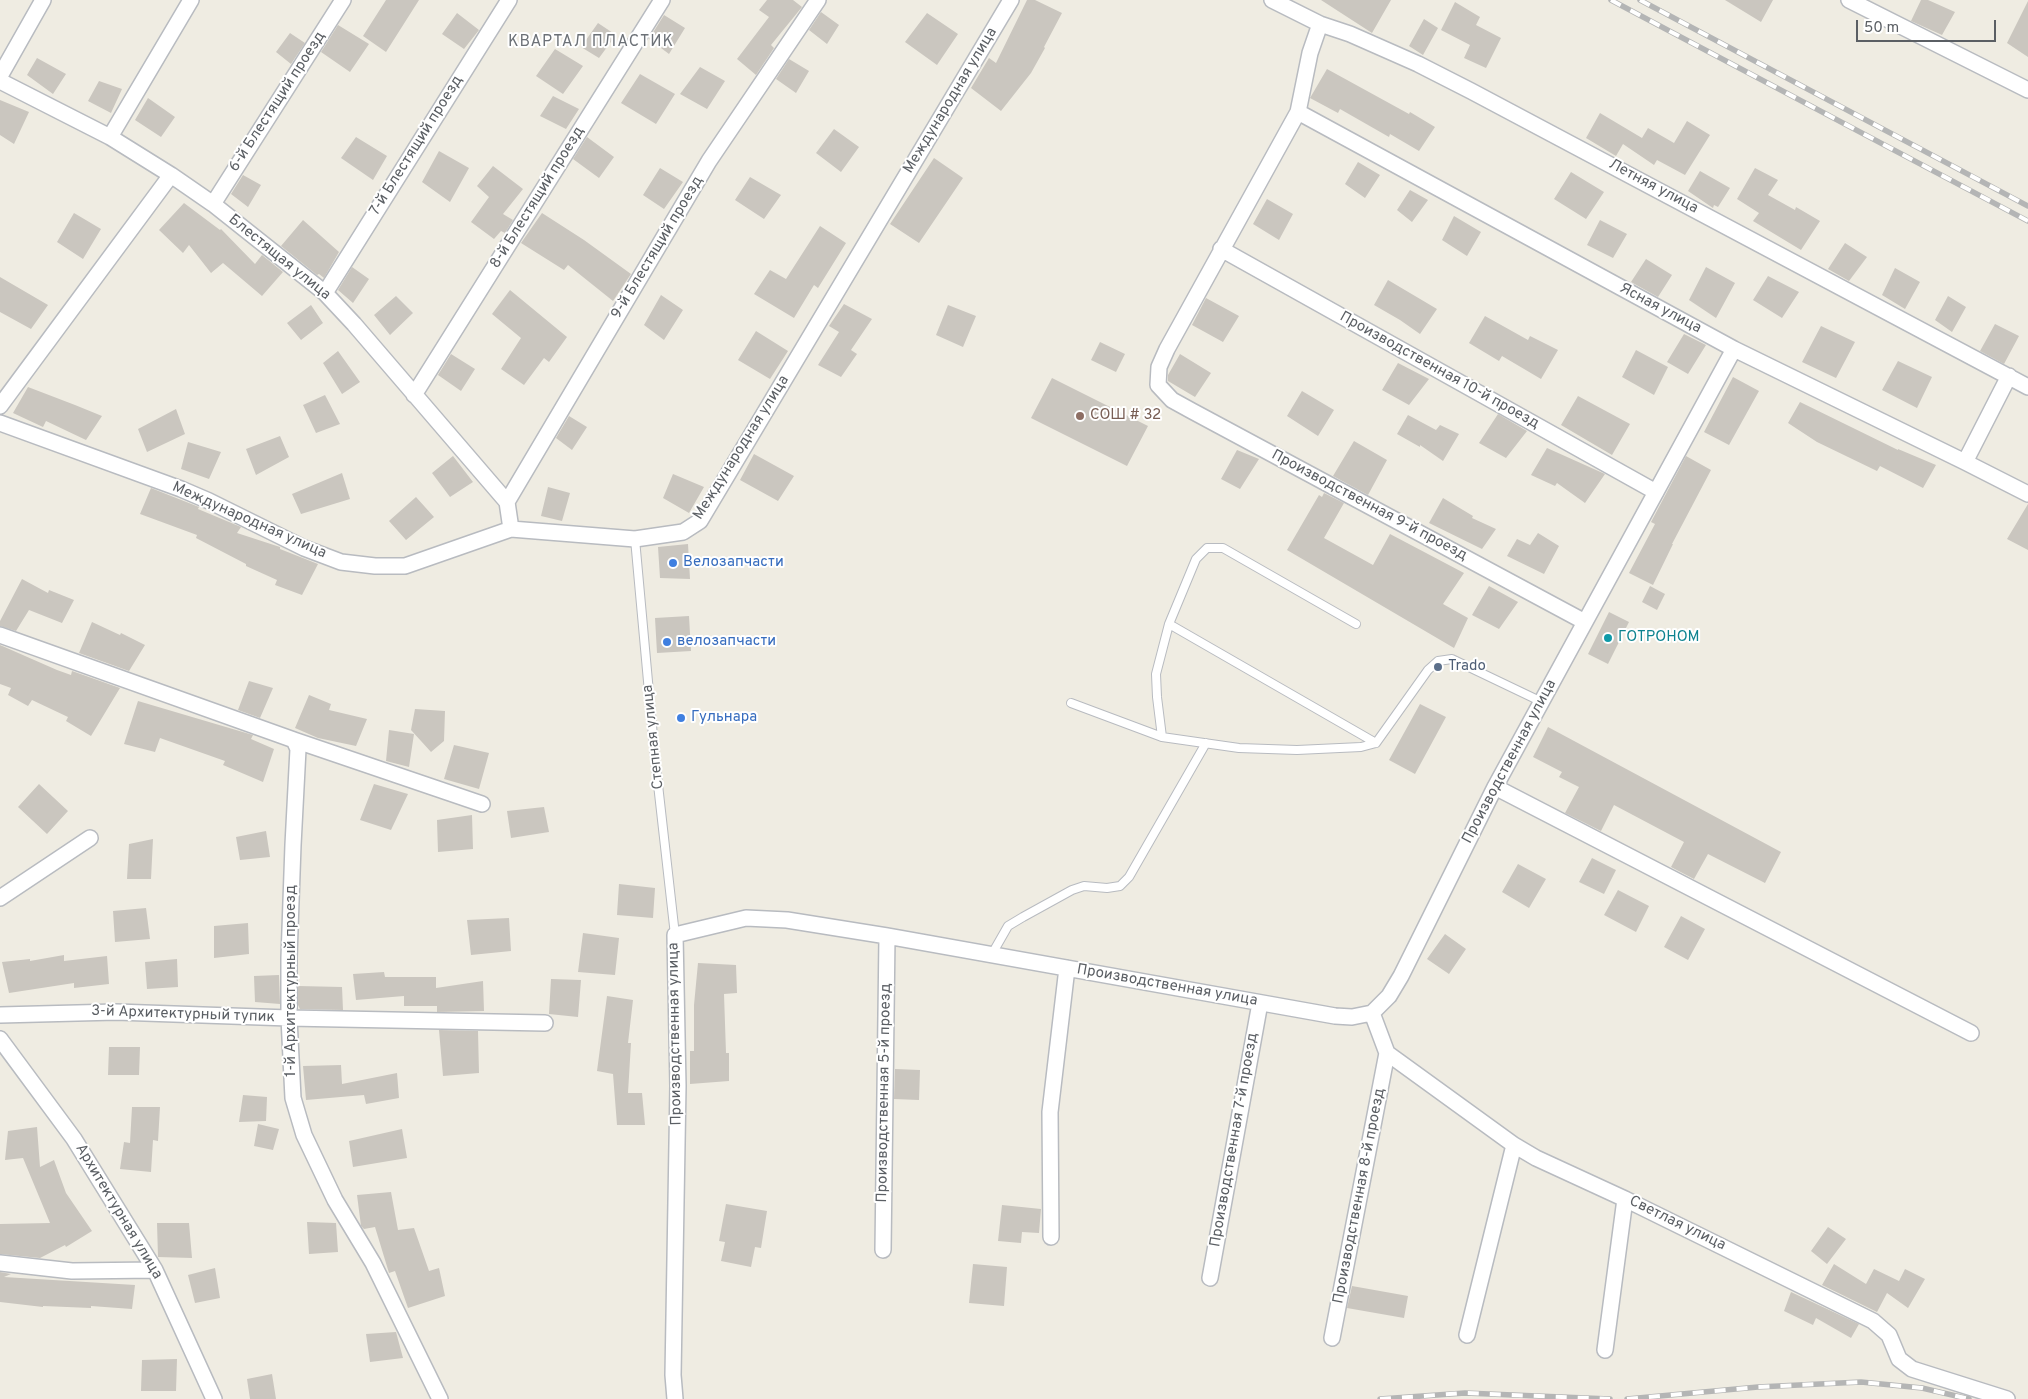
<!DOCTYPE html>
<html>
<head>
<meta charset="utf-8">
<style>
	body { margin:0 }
	#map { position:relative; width:2028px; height:1399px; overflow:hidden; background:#efece2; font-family:Overpass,sans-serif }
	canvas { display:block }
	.scale { position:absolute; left:1856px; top:20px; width:140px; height:22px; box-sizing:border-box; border:2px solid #5b5f64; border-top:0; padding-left:6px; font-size:15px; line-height:18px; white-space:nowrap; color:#5b5f64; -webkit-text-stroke:4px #fff; paint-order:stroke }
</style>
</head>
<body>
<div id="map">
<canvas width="2028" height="1399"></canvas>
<div class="scale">50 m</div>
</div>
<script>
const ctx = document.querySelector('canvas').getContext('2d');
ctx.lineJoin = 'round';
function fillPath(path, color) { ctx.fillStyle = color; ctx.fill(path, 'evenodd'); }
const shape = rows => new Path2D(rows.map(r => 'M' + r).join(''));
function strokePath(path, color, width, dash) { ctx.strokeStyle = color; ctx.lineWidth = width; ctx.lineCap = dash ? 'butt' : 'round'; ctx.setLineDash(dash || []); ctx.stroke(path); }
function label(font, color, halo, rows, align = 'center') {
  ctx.font = font + ' Overpass,sans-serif'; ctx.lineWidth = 4; ctx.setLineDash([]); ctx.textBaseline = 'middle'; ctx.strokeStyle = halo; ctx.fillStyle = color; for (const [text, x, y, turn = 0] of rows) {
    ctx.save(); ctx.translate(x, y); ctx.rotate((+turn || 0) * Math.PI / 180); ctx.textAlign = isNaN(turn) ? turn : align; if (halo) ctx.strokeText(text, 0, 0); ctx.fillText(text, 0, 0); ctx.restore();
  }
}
const building = shape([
	[386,0,419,0,386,52,363,36],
	[767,0,793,0,802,7,771,45,774,48,756,75,737,59,769,17,759,10],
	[1027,0,1035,0,1062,13,1044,47,1045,48,1031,73,1001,111,971,88,989,58,996,63],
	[1321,0,1391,0,1372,33],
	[1725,0,1773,0,1761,22],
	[1921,0,1928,0,1955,12,1942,35,1911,21],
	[2028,1,2028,57,2007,43],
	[1455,2,1480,17,1476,25,1501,38,1486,68,1464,58,1470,45,1441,30],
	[821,12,839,25,827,44,809,30],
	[457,13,479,30,464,49,442,34],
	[927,13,958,34,937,65,905,42],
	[664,15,685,28,669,54,649,39],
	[1424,19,1438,28,1423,55,1409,46],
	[598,23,616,35,599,58,581,47],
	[338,25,369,44,350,72,321,52],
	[290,33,305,43,291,64,276,52],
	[555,49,583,66,563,94,536,76],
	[37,58,66,74,53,94,27,75],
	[789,59,809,71,796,93,776,79],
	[700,67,725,81,707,109,680,94],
	[1327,69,1409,114,1410,112,1435,127,1419,151,1390,134,1389,137,1340,109,1338,113,1310,98],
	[640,74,675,94,656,124,621,103],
	[99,81,122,89,111,113,88,101],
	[553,96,579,109,566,129,540,116],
	[148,98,175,117,161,137,135,120],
	[0,100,29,112,14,144,0,135],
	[1600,113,1642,138,1648,128,1674,143,1687,121,1710,135,1685,175,1657,160,1654,165,1623,144,1616,156,1586,138],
	[834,129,859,147,841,172,816,153],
	[356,137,387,156,373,180,341,158],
	[587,137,614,157,599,178,573,159],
	[439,151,469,168,450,202,422,182],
	[934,158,963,178,919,243,890,224],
	[1358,162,1380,175,1365,198,1345,184],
	[493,166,523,189,503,214,513,220,505,233,501,231,494,239,471,222,489,197,477,186],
	[660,168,683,182,664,209,643,195],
	[1755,168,1778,180,1768,195,1795,210,1796,207,1820,221,1801,250,1753,221,1759,213,1737,199],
	[1700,171,1730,188,1718,207,1714,205,1713,208,1688,191],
	[1571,172,1604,192,1586,219,1554,199],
	[243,175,261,185,248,207,231,194],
	[750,177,781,195,764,219,735,200],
	[1410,190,1428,200,1412,222,1397,210],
	[1267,199,1293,214,1279,240,1253,224],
	[184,203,220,230,221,229,255,264,262,255,283,272,262,296,223,263,211,273,189,245,183,253,159,230],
	[74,213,101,229,83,259,57,242],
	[542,213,584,240,631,274,613,301,568,265,564,270,521,243],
	[1454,216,1481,232,1467,256,1442,240],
	[303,220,339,252,324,278,319,274,317,275,281,246],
	[1600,220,1627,234,1613,258,1587,245],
	[820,226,846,243,818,288,814,285,794,318,754,294,770,270,786,279],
	[1845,243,1867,257,1849,281,1828,269],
	[1646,259,1672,275,1658,297,1631,282],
	[352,267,369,279,353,303,338,290],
	[1706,267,1735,283,1716,318,1689,300],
	[1895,268,1920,282,1905,309,1882,295],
	[1768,276,1799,292,1782,318,1753,300],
	[0,277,48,305,31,329,0,312],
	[1388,280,1437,309,1420,334,1400,320,1374,305],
	[510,290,567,337,549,362,544,358,524,385,501,369,521,338,492,314],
	[661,295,683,310,664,340,644,325],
	[396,296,413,313,390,335,374,315],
	[1948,296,1966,307,1952,332,1935,320],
	[1206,298,1239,316,1223,342,1192,325],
	[844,304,872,319,851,350,857,354,841,377,818,365,839,332,829,326],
	[311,305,323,323,301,340,287,323],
	[948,305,976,316,963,347,936,335],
	[1485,316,1528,340,1530,336,1558,350,1541,379,1502,356,1499,361,1469,343],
	[1995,324,2019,336,2004,364,1980,351],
	[1821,326,1855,342,1836,378,1802,362],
	[756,331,788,351,770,379,738,360],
	[1684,334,1706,345,1688,374,1667,362],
	[1100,342,1125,354,1116,372,1091,360],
	[1636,350,1668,367,1654,395,1622,377],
	[338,351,360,382,342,394,323,363],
	[451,354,475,369,461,391,438,375],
	[1180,354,1211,373,1195,397,1168,381,1168,375],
	[1898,361,1932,377,1917,408,1882,390],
	[1398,363,1429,379,1409,405,1382,390],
	[1733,377,1759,391,1729,445,1704,432],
	[1052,378,1148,426,1127,466,1031,418],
	[28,387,75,405,102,416,86,440,46,421,43,427,13,413],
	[1302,391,1334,410,1318,436,1287,416],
	[325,395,340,424,316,433,303,405],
	[1578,396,1630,424,1612,455,1561,425],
	[1800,402,1898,450,1898,449,1936,465,1923,488,1880,466,1877,471,1817,442,1788,423],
	[176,409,185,434,147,452,138,429],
	[1498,414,1527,431,1506,458,1479,443],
	[1408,415,1436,430,1440,425,1459,434,1443,461,1420,445,1420,447,1397,434],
	[569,416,587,427,572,450,556,438],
	[280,436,289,457,256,475,246,449],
	[1354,441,1387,460,1368,495,1333,476],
	[188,442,221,452,209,479,181,469],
	[1547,448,1605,474,1585,503,1557,483,1555,486,1531,475],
	[1237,450,1259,459,1240,489,1221,479],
	[754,454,794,476,778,501,740,480],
	[453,456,473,482,450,497,432,473],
	[1686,456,1711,470,1672,544,1673,544,1653,585,1629,573,1655,524,1651,522],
	[342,473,350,499,301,514,292,494],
	[673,474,704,487,689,513,663,498],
	[548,487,570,493,562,521,541,516],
	[151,488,199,507,198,509,241,527,237,533,280,547,280,549,318,564,302,595,275,585,277,580,246,566,246,564,196,538,197,535,140,514],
	[1324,493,1344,503,1324,538,1373,565,1390,534,1464,573,1443,604,1468,618,1454,648,1287,550,1319,495,1322,497],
	[416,497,434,517,406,540,389,521],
	[1443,498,1473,516,1472,518,1496,529,1482,549,1429,523],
	[2028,504,2028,550,2007,539],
	[1538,533,1559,546,1544,574,1507,556,1517,539,1530,545],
	[688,544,690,579,660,578,658,547],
	[22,579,48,593,49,590,74,600,62,623,29,610,16,631,0,626,0,621],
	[1489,586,1518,602,1499,629,1472,615],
	[1650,586,1665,594,1657,610,1642,602],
	[1609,612,1629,622,1608,664,1588,654],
	[689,616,691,651,657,653,655,618],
	[92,622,120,635,121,633,145,645,129,671,79,653],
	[0,645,57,670,71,675,72,671,120,688,91,736,66,721,68,717,32,700,28,706,8,695,11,688,0,684],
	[249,681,273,688,260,718,238,710],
	[309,695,331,704,329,710,367,719,356,746,318,738,295,728],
	[138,701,253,735,251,739,274,749,263,782,223,765,225,761,160,738,155,752,124,744],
	[1420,704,1446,717,1415,774,1389,760],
	[415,709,445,711,444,741,431,752,411,730],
	[1548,727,1781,852,1765,883,1708,854,1694,879,1671,867,1684,842,1614,805,1601,831,1565,813,1579,787,1559,777,1562,772,1533,757],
	[389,730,414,734,409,767,386,761],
	[454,745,489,753,479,789,444,779],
	[39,784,68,811,47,834,18,807],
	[374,784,408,794,391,830,360,820],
	[544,807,549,832,511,838,507,811],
	[472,815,473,849,438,852,437,820],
	[266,831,270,857,240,860,236,837],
	[153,839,151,879,127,879,129,844],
	[1592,858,1616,870,1604,894,1579,882],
	[1518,864,1546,879,1529,908,1502,892],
	[619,884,655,888,653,918,617,915],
	[1618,890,1649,906,1636,932,1604,915],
	[146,908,150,939,115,942,113,911],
	[1681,916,1705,929,1688,960,1664,947],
	[509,918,511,951,471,955,467,920],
	[248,923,249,954,214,958,214,926],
	[583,933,619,938,615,975,578,972],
	[1445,934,1466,949,1449,974,1427,959],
	[64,955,64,961,107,956,109,984,74,988,74,983,9,993,2,962,30,959,30,961],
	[177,959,178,987,147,989,145,962],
	[698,963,736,965,737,993,724,994,726,1053,729,1053,729,1081,690,1084,690,1051,694,1051,694,1005],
	[384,972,385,977,436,977,436,988,483,981,484,1011,437,1012,437,1006,404,1006,404,996,356,1000,353,974],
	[279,975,280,1004,255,1002,254,976],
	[551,979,581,980,578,1017,549,1014],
	[298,986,342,987,343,1010,300,1009,298,1005],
	[607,996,633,1000,628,1043,631,1043,628,1093,642,1093,645,1125,617,1125,613,1074,597,1071],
	[439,1030,478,1031,479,1073,443,1076],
	[109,1047,140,1047,139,1075,108,1075],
	[341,1065,342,1084,397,1073,399,1098,366,1104,364,1095,306,1100,303,1066],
	[895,1069,920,1070,919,1100,894,1099],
	[243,1095,267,1097,266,1121,239,1122],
	[132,1107,160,1107,158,1141,153,1140,151,1172,120,1169,124,1142,130,1143],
	[258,1124,279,1129,273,1150,254,1146],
	[37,1127,40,1167,54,1160,66,1193,92,1231,66,1247,65,1245,40,1258,0,1254,0,1224,50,1223,23,1158,5,1160,8,1131],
	[402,1129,407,1158,353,1167,349,1141],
	[391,1192,398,1230,414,1228,429,1271,439,1268,445,1296,408,1308,395,1271,389,1273,375,1227,364,1229,361,1226,357,1195],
	[726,1204,767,1211,761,1248,755,1247,751,1267,721,1261,725,1242,719,1241],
	[1002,1205,1041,1209,1039,1233,1022,1232,1021,1243,998,1241],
	[307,1222,336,1223,338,1252,309,1254],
	[157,1223,189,1223,192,1258,158,1257],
	[1828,1227,1846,1239,1827,1264,1811,1251],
	[973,1264,1007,1267,1004,1306,969,1303],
	[1834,1264,1866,1284,1874,1269,1899,1281,1905,1269,1925,1279,1908,1308,1887,1293,1877,1312,1822,1285],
	[215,1268,220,1298,195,1303,188,1275],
	[0,1272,11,1274,4,1277,135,1285,132,1309,91,1306,91,1308,43,1306,43,1307,0,1302],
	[1352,1286,1408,1296,1404,1318,1347,1308],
	[1791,1292,1859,1324,1851,1338,1816,1318,1813,1325,1784,1311],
	[396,1332,403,1358,370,1362,366,1334],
	[177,1359,176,1391,141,1391,142,1360],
	[272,1374,276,1399,250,1399,247,1379]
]);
const service = shape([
	[635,539,655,758,675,935],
	[1169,624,1376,743],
	[1071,703,1162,737,1239,748,1297,750,1361,747,1376,743,1428,670,1438,661,1452,659,1542,702],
	[1162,737,1157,697,1156,674,1169,624,1196,559,1207,548,1223,548,1356,624],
	[992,954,1008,926,1023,917,1072,890,1084,886,1107,888,1120,886,1129,877,1206,743]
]);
const minor = shape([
	[1272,0,1320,24,1350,34,1418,64,1471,91,2028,387],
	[1849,0,2028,90],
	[1320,24,1310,53,1298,112,1167,349,1159,367,1158,385,1172,400,1192,411,1585,622],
	[0,76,43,0],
	[0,81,110,137,171,175,213,204,325,293,354,324,507,502,511,529],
	[1298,112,1734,349,1965,462,2028,494],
	[110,137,191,0],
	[213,204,343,0],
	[1221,249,1656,492],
	[325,293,509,0],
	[414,395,662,0],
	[0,406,171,175],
	[0,423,181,489,209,501,304,548,341,562,375,566,405,566,511,529,635,539,683,532,700,521,1011,0],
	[1965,462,2009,376],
	[507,502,709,161,818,0],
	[0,635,294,740,298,749,293,845,289,958,289,1018,293,1098,304,1135,335,1200,373,1263,440,1399],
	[294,740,482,804],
	[1495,787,1971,1033],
	[0,898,90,838],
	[1372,1013,1387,1053,1514,1145,1536,1158,1625,1199,1873,1321,1889,1335,1899,1359,1912,1369,2007,1399],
	[0,1015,116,1012,289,1018,545,1023],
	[0,1039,74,1139,155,1270,214,1399],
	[1051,1237,1050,1112,1067,968],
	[883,1250,887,936],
	[0,1263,72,1271,155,1270],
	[1210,1278,1260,1003],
	[1467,1335,1514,1145],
	[1332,1338,1387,1053],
	[1605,1350,1625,1199],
	[675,1399,673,1375,678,1086,675,935,746,918,787,920,887,936,1335,1016,1352,1017,1372,1013,1389,996,1401,976,1495,787,1734,349]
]);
const rail = shape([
	[1611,0,2028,221],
	[1640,0,2028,206],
	[1380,1399,1465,1393,1610,1399],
	[1627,1399,1758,1387,1861,1382,1922,1388,1969,1399]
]);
const markers = [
	[1080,416,5,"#8d6e63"],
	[673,563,5,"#3f7fe0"],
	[1608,638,5,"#0f9aa8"],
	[667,642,5,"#3f7fe0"],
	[1438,667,5,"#5c6f8a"],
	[681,718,5,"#3f7fe0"]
];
const streetNames = [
	["Международная улица",951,101,-59],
	["6-й Блестящий проезд",278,102,-57],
	["7-й Блестящий проезд",417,146,-58],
	["Летняя улица",1653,187,28],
	["8-й Блестящий проезд",538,198,-58],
	["9-й Блестящий проезд",658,248,-59],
	["Блестящая улица",279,258,39],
	["Ясная улица",1660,309,28],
	["Производственная 10-й проезд",1439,371,29],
	["Международная улица",742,448,-58],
	["Производственная 9-й проезд",1369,506,28],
	["Международная улица",249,521,24],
	["Степная улица",654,737,-96],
	["Производственная улица",1510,762,-62],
	["1-й Архитектурный проезд",292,981,-90],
	["Производственная улица",1167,986,10],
	["3-й Архитектурный тупик",183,1015,2],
	["Производственная улица",676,1034,-91],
	["Производственная 5-й проезд",885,1093,-89],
	["Производственная 7-й проезд",1235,1140,-80],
	["Производственная 8-й проезд",1360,1196,-79],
	["Архитектурная улица",118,1212,59],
	["Светлая улица",1677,1224,26]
];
const educationNames = [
	["СОШ # 32",1090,416]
];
const shopNames = [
	["Велозапчасти",683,563],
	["велозапчасти",677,642],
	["Гульнара",691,718]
];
const cultureNames = [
	["ГОТРОНОМ",1618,638]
];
const serviceNames = [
	["Trado",1448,667]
];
const neighbourhoodNames = [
	["КВАРТАЛ ПЛАСТИК",591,43]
];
fillPath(building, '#cac6bf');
strokePath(service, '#b8bbc0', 10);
strokePath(minor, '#b8bbc0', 18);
strokePath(service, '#fff', 8);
strokePath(minor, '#fff', 15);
strokePath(rail, '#b4b5b5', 5.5);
strokePath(rail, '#fff', 4, [11]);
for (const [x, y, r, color] of markers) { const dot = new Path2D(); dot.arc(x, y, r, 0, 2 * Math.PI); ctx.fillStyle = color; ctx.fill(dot); strokePath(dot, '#fff', 2); }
label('15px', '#5b5f64', '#fff', streetNames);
label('15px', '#785e54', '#fff', educationNames, 'left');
label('15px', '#366cbe', '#fff', shopNames, 'left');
label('15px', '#0d838f', '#fff', cultureNames, 'left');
label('15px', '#4e5e75', '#fff', serviceNames, 'left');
ctx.letterSpacing = '1px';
label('16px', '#6c7177', '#fff', neighbourhoodNames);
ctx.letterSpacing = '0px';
</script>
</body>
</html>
